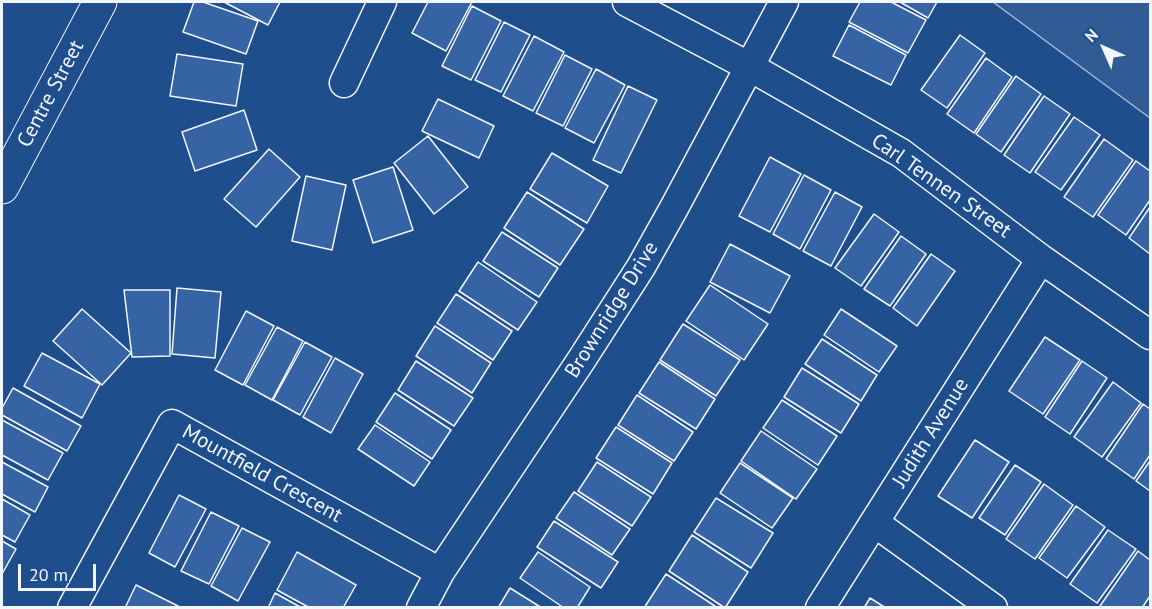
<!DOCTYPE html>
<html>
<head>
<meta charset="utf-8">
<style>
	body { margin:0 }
	#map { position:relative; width:1152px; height:609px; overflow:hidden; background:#1f4e8c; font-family:"PT Sans",sans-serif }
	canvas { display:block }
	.frame { position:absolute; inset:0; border:3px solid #f2f6ff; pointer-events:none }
	.north { position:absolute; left:1074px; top:18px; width:60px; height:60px; -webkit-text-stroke:4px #1f4e8c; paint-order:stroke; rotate:315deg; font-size:16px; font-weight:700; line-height:24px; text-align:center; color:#f2f6ff }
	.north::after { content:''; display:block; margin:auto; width:21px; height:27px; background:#f2f6ff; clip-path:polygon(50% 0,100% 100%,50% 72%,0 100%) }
	.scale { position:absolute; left:18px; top:564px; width:78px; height:27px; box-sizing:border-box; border:3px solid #f2f6ff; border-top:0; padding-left:8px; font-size:18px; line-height:21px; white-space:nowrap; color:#f2f6ff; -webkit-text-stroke:4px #1f4e8c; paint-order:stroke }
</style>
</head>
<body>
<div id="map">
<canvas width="1152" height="609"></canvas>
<div class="frame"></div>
<div class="north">N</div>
<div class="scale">20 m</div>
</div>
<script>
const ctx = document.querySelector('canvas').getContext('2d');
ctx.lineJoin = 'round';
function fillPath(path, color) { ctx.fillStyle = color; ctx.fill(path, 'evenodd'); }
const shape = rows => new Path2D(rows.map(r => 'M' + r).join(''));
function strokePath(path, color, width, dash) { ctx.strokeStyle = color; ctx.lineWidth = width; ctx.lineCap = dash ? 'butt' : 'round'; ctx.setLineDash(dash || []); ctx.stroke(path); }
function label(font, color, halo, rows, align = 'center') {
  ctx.font = font + ' "PT Sans",sans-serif'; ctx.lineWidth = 4.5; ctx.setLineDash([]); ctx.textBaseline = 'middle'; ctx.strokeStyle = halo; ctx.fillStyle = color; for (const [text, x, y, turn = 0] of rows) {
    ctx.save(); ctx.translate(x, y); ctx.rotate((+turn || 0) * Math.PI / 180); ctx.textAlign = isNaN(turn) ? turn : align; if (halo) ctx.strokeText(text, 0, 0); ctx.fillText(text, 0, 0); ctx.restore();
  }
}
const built = shape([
	[993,2,1150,2,1150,118,993,2]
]);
const building = shape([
	[194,2,203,2,258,21,246,54,183,32,194,2],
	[224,2,280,2,268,25,224,2],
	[428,2,472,2,446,51,412,33,428,2],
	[860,2,891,2,926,20,908,53,849,22,860,2],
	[900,2,937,2,928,18,900,2],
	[472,6,501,21,471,80,442,66,472,6],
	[504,22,530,35,501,92,475,80,504,22],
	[849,25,906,55,891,85,833,56,849,25],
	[960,35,985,53,947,108,921,90,960,35],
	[534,36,564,52,533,111,503,96,534,36],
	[177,54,243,64,236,106,170,96,177,54],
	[565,55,592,69,563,126,536,113,565,55],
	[986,58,1012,77,974,133,947,114,986,58],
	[596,69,625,85,594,143,565,128,596,69],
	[1016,76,1041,94,1001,152,976,134,1016,76],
	[628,86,657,100,621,173,593,160,628,86],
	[1044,96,1070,114,1030,173,1004,155,1044,96],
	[438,99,494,126,479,158,422,131,438,99],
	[244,110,257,150,195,171,182,132,244,110],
	[1074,117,1100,135,1061,190,1035,172,1074,117],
	[428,136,468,187,434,214,394,163,428,136],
	[1104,139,1133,160,1093,217,1064,197,1104,139],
	[269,149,300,177,256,227,224,199,269,149],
	[552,153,608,186,587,223,530,189,552,153],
	[770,157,801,174,770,232,739,216,770,157],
	[1136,161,1150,171,1150,200,1126,235,1098,215,1136,161],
	[393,167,413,230,373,243,353,180,393,167],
	[804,175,831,190,800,249,773,234,804,175],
	[306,176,346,185,332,250,292,241,306,176],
	[527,192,584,229,560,265,504,228,527,192],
	[835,192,862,207,831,266,803,251,835,192],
	[1150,207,1150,254,1129,238,1150,207],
	[874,214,899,232,861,286,835,268,874,214],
	[502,232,558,268,539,297,483,261,502,232],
	[901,236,926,254,890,306,864,289,901,236],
	[730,244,790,276,770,313,710,282,730,244],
	[931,254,955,271,917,326,893,308,931,254],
	[478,262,537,302,518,330,459,291,478,262],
	[710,285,768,324,744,360,686,321,710,285],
	[177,288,221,292,215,358,172,354,177,288],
	[124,290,170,290,170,356,132,357,124,290],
	[456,294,512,331,493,360,437,323,456,294],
	[82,309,131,353,102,385,53,341,82,309],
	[841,309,897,346,879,372,824,335,841,309],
	[246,311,274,326,243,385,215,370,246,311],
	[683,324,740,360,716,396,660,360,683,324],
	[435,326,491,363,472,393,416,356,435,326],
	[277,327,303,341,272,400,245,385,277,327],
	[1045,337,1080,360,1043,414,1009,391,1045,337],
	[822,339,877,375,861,401,805,364,822,339],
	[305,342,332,357,300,415,273,400,305,342],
	[42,353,100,384,82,418,24,386,42,353],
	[335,358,363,374,331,433,303,417,335,358],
	[416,361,473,398,454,426,398,390,416,361],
	[1082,361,1107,378,1070,434,1045,417,1082,361],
	[659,362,715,399,696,429,639,393,659,362],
	[802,368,859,404,841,433,784,397,802,368],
	[1113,382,1141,403,1102,457,1074,437,1113,382],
	[13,388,81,426,67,451,2,415,2,408,13,388],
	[395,393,451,430,432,459,376,422,395,393],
	[637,395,693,432,674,461,618,425,637,395],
	[782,400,837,436,818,465,763,428,782,400],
	[1143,404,1150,409,1150,455,1134,479,1106,459,1143,404],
	[2,420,63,453,48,480,2,455,2,420],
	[375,425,430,462,414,486,358,449,375,425],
	[616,427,672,463,653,494,596,458,616,427],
	[761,431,817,469,796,499,741,461,761,431],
	[975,440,1009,462,972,518,938,496,975,440],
	[1150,461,1150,491,1136,481,1150,461],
	[2,462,48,487,35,512,2,494,2,462],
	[597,462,651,497,632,526,578,491,597,462],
	[740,463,793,498,772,528,720,493,740,463],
	[1015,465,1041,482,1005,535,979,518,1015,465],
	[1044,484,1073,505,1035,559,1006,539,1044,484],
	[574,492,630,529,612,555,556,518,574,492],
	[179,495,206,509,175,567,149,553,179,495],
	[716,498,773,533,751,568,694,532,716,498],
	[2,499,30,515,15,542,2,535,2,499],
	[1076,506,1105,527,1067,578,1039,558,1076,506],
	[211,512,239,526,209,584,181,571,211,512],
	[554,521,618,562,601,588,537,547,554,521],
	[242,528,270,542,238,601,211,586,242,528],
	[1108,530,1136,549,1097,603,1070,584,1108,530],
	[692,535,748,572,725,608,669,571,692,535],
	[2,541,16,549,2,574,2,541],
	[1138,551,1150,560,1150,596,1142,608,1103,608,1100,606,1138,551],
	[297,552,356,585,343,608,310,608,277,590,297,552],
	[538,552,590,587,577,608,564,608,520,578,538,552],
	[666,574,718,608,644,608,666,574],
	[136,585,182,608,125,608,136,585],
	[510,588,542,608,498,608,510,588],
	[275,593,302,608,268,608,275,593],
	[870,598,886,608,864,608,870,598]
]);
const minor = shape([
	[627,2,750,67,901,153,1041,259,1150,335],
	[344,83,382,2],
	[875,523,993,608],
	[72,608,172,424,440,572],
	[421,608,440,572,582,359,641,267,674,208,784,2],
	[820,608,1041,259]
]);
const major = shape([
	[2,187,100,2]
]);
const streetNames = [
	["Centre Street",51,94,-62],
	["Carl Tennen Street",941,186,35],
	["Brownridge Drive",612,310,-58],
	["Judith Avenue",931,433,-58],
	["Mountfield Crescent",262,474,29]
];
fillPath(built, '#305b95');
strokePath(built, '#a8bbd7', 1.5);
fillPath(building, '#3563a3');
strokePath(building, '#f2f6ff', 1.5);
strokePath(minor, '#f2f6ff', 31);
strokePath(major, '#f2f6ff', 35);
strokePath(minor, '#1f4e8c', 28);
strokePath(major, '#1f4e8c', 33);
label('21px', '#f2f6ff', '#1f4e8c', streetNames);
</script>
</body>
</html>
